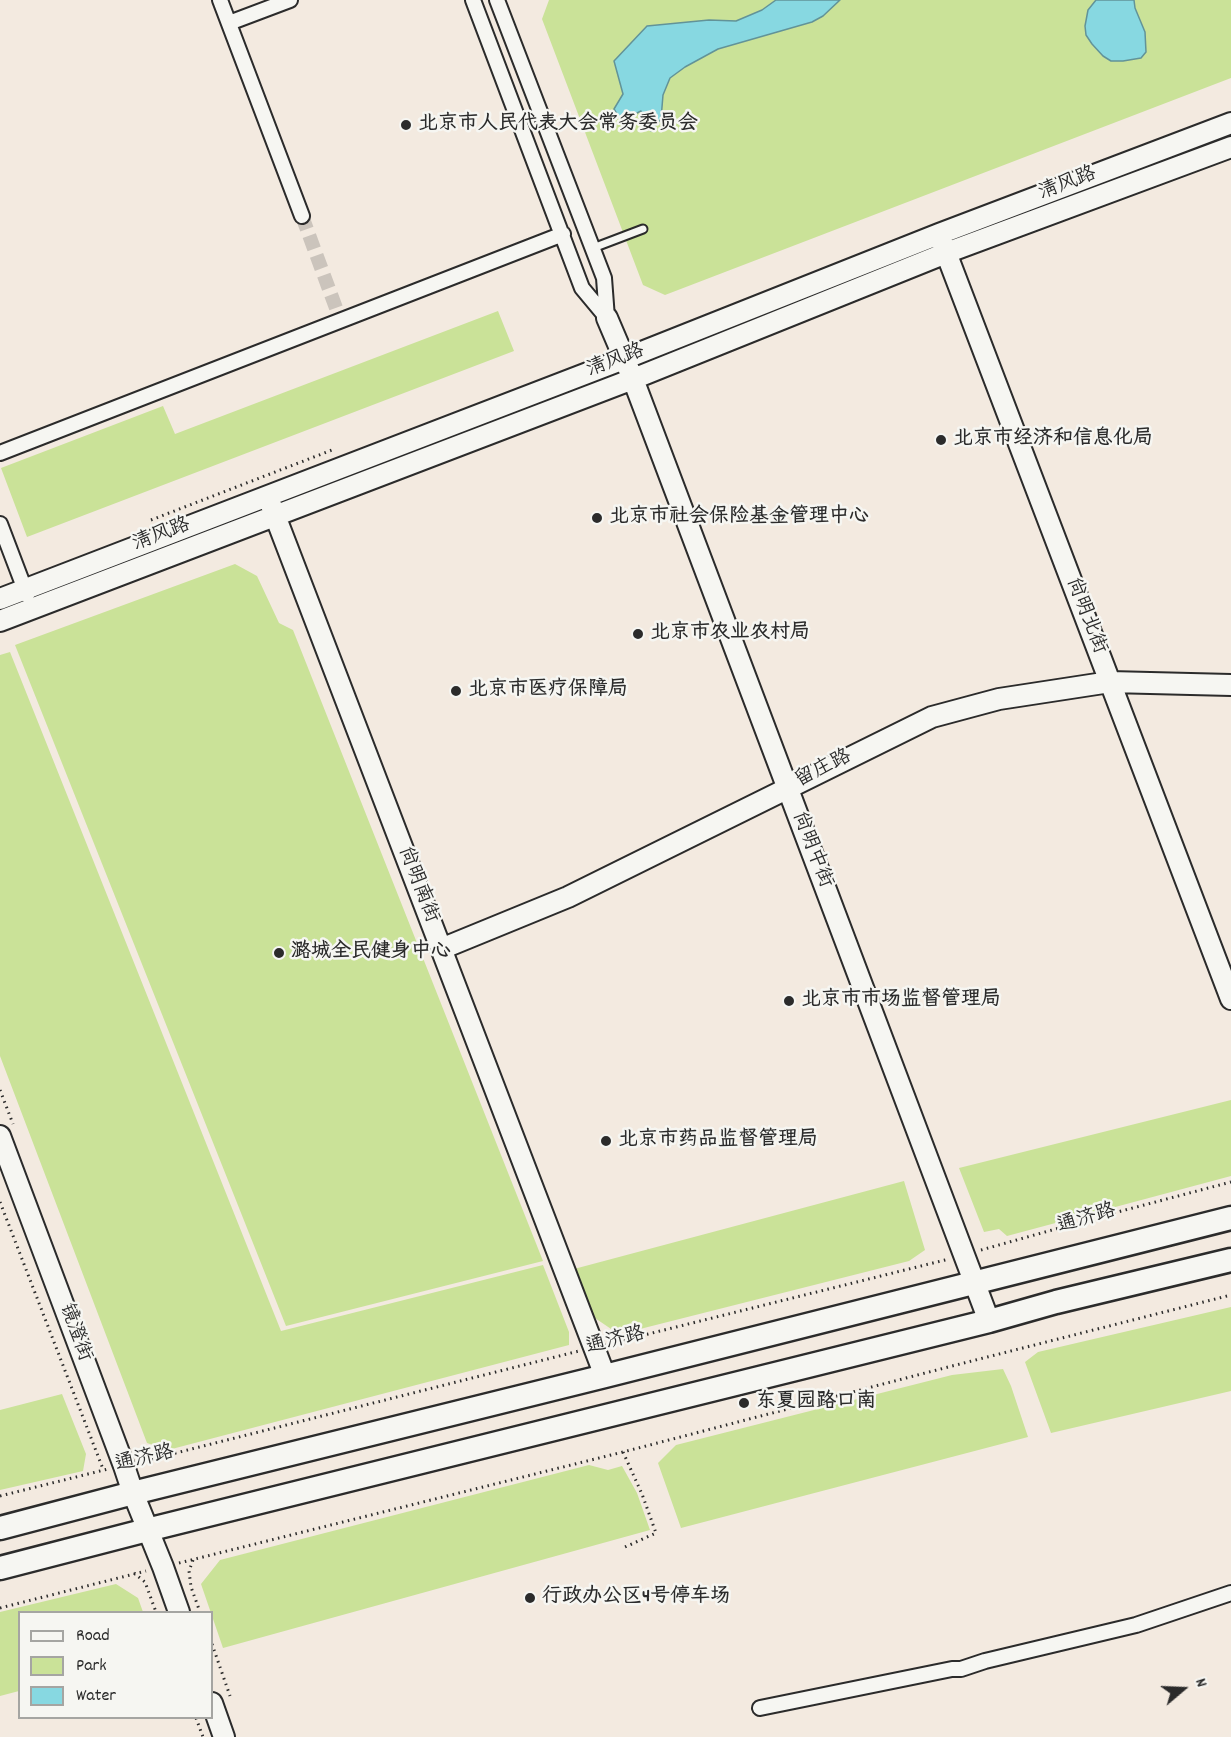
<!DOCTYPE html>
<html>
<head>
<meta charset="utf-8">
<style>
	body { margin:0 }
	#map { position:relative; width:1231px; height:1737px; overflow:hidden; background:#f3eae0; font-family:Dekko,sans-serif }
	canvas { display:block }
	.legend { position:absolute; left:18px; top:1611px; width:195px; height:108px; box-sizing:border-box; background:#f6f6f2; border:2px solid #a5a5a2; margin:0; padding:8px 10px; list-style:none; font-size:18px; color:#2b2b2b }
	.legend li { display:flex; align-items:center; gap:12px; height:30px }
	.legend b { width:30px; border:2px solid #a5a5a2 }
	.north { position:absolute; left:1153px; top:1659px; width:60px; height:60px; -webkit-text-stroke:4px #f6f6f2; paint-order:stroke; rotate:71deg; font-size:16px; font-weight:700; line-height:24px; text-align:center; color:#2b2b2b }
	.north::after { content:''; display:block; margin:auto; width:21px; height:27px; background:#2b2b2b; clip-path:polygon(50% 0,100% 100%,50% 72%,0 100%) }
</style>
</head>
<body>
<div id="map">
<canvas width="1231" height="1737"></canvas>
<ul class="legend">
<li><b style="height:8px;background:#f6f6f2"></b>Road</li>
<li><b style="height:16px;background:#cae298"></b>Park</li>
<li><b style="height:16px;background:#87d8e1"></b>Water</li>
</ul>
<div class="north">N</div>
</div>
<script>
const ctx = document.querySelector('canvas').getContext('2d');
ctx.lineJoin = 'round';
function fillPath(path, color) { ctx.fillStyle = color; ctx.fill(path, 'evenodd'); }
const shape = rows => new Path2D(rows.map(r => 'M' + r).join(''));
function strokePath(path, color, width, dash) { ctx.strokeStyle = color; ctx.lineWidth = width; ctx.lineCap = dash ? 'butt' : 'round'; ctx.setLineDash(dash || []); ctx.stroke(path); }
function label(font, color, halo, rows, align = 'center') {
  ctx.font = font + ' Dekko,"LXGW WenKai TC",sans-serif'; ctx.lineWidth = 5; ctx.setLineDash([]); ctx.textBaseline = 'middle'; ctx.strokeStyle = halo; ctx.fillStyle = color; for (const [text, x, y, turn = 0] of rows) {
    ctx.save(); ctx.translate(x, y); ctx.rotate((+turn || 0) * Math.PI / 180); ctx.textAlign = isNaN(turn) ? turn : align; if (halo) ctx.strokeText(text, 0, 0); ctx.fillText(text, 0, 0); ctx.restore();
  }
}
const green = shape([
	[549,0,1231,0,1231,78,665,295,643,285,542,19],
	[498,311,514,351,27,537,1,468,163,406,175,434],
	[235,564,257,576,279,623,293,630,543,1261,286,1326,15,645],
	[10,652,281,1331,543,1265,569,1332,569,1345,168,1450,147,1443,0,1056,0,655],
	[1231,1100,1231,1176,1007,1236,999,1229,984,1232,959,1168],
	[904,1181,925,1250,909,1261,640,1329,614,1331,592,1316,574,1269],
	[1231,1307,1231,1391,1051,1433,1025,1362,1038,1352],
	[1003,1369,1011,1386,1028,1437,681,1528,658,1463,676,1445,952,1375],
	[62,1394,86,1454,83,1471,0,1490,0,1410],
	[589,1465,608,1470,622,1466,637,1493,650,1530,223,1648,201,1584,220,1560],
	[116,1584,138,1598,143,1612,20,1612,19,1691,0,1696,0,1612]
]);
const water = shape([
	[776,0,840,0,823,16,812,22,718,49,685,67,670,78,663,95,661,119,651,131,641,111,621,121,614,109,623,94,614,61,647,26,709,20,736,21,762,10,776,0],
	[1096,0,1134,0,1135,8,1145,32,1146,52,1141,58,1123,61,1111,61,1103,56,1092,44,1086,35,1085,26,1088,10,1096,0]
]);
const streetTunnel = shape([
	[302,216,336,308]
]);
const path = shape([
	[151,520,332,450],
	[0,1090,13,1124],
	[0,1202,103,1469],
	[981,1250,1095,1218,1231,1182],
	[612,1343,949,1259],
	[623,1452,642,1494,656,1533,625,1547],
	[140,1462,579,1351],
	[0,1496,108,1469],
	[193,1560,189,1571,191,1587,200,1612],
	[179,1563,623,1452,952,1366,1231,1295],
	[134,1573,145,1582,156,1612],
	[0,1608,146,1571],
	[212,1644,230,1696],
	[196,1718,203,1737]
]);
const lane = shape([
	[593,248,643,229]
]);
const street = shape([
	[220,0,302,216],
	[473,0,582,288,607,318],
	[497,0,604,278,607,318],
	[229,23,290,0],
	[0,453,563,234],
	[0,524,27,595],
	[760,1708,952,1669,961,1669,985,1661,1136,1625,1231,1593]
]);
const secondary = shape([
	[942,242,1231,999],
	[607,318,633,379,989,1321],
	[271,505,605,1376],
	[0,599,624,359,939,234,1231,123],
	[0,621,633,379,946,253,1231,147],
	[441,949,568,897,932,717,999,699,1110,682,1231,685],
	[0,1136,124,1466,133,1493,163,1567,179,1612],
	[212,1703,224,1737]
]);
const primary = shape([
	[0,1528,133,1493,605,1376,1231,1218],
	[0,1568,147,1530,989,1321,1056,1302,1231,1260]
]);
const markers = [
	[406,125,6,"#2b2b2b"],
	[941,440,6,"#2b2b2b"],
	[597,518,6,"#2b2b2b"],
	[638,634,6,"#2b2b2b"],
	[456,691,6,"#2b2b2b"],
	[279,953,6,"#2b2b2b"],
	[789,1001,6,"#2b2b2b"],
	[606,1141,6,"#2b2b2b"],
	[744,1403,6,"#2b2b2b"],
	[530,1598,6,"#2b2b2b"]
];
const poiNames = [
	["北京市人民代表大会常务委员会",418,125],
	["北京市经济和信息化局",953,440],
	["北京市社会保险基金管理中心",609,518],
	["北京市农业农村局",650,634],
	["北京市医疗保障局",468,691],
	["潞城全民健身中心",291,953],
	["北京市市场监督管理局",801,1001],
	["北京市药品监督管理局",618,1141],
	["东夏园路口南",756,1403],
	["行政办公区4号停车场",542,1598]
];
const streetNames = [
	["清风路",1068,185,-21],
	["清风路",616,362,-21],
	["清风路",162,536,-21],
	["尚明北街",1085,616,69],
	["留庄路",824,770,-27],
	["尚明中街",811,850,69],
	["尚明南街",417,885,69],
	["通济路",1087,1220,-16],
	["镜澄街",74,1333,70],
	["通济路",616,1342,-14],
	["通济路",145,1460,-13]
];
fillPath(green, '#cae298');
fillPath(water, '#87d8e1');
strokePath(water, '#629398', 1.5);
strokePath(streetTunnel, '#cbc4bc', 14, [14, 7]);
strokePath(lane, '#2b2b2b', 11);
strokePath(street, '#2b2b2b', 18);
strokePath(secondary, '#2b2b2b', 24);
strokePath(primary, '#2b2b2b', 27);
strokePath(path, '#2b2b2b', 3, [1.5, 4.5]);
strokePath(lane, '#f6f6f2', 7);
strokePath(street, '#f6f6f2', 14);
strokePath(secondary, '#f6f6f2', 20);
strokePath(primary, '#f6f6f2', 22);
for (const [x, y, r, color] of markers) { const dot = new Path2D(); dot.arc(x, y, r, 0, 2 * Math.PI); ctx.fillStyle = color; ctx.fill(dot); strokePath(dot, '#f6f6f2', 2); }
label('bold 20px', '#2b2b2b', '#f6f6f2', poiNames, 'left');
label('20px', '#2b2b2b', '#f6f6f2', streetNames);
</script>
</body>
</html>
